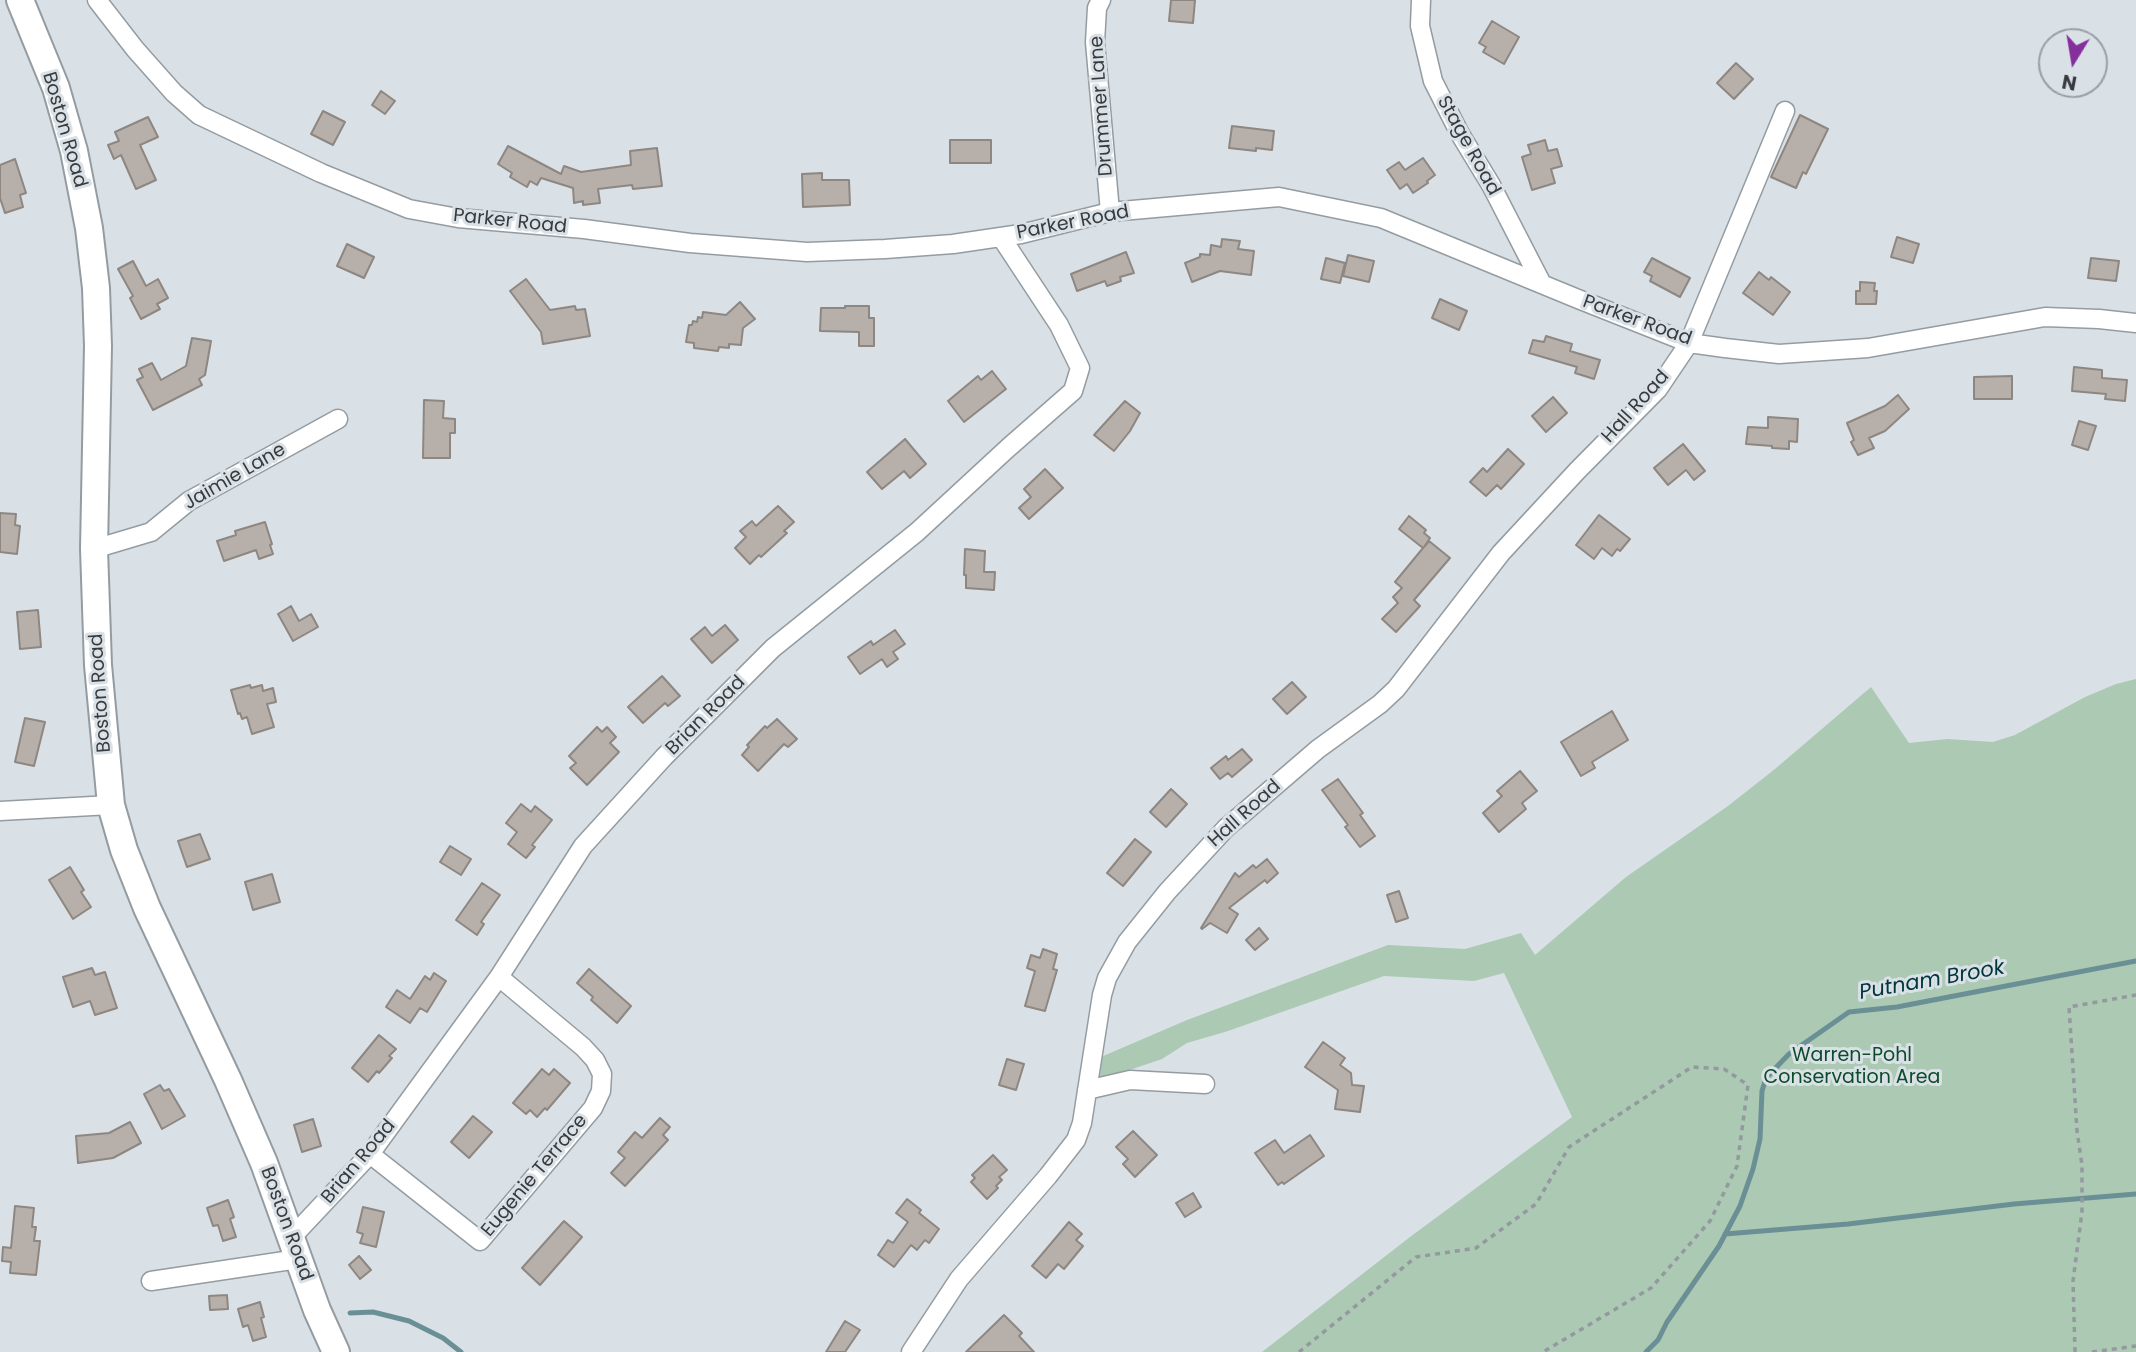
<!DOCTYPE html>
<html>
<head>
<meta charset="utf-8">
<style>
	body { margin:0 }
	#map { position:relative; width:2136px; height:1352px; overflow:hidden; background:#d9e1e7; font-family:Poppins,sans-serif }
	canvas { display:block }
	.north { position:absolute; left:2038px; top:28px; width:70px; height:70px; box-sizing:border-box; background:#d9e1e7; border:2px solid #999fa3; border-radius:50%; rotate:191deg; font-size:19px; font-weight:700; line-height:28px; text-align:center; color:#383b3e }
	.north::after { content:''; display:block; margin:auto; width:24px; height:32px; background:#852f9d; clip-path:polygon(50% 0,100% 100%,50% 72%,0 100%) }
</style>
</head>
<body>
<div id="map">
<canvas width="2136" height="1352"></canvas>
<div class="north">N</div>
</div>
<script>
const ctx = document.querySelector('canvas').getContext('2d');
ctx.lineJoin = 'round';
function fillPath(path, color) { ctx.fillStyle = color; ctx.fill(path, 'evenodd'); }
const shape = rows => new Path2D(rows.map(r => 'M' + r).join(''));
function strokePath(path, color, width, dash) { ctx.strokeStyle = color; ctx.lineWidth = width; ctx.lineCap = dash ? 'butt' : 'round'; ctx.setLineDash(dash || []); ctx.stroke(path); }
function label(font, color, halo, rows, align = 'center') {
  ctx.font = font + ' Poppins,sans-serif'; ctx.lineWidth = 6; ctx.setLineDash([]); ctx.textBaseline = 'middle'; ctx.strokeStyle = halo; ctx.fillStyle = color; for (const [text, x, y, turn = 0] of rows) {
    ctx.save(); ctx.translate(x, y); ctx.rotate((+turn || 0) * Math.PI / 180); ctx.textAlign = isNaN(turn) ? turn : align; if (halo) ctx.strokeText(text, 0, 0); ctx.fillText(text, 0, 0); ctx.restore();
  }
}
const green = shape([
	[2136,679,2136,1352,1262,1352,1410,1237,1572,1117,1504,973,1474,981,1384,976,1228,1031,1187,1043,1162,1059,1100,1080,1101,1057,1187,1020,1388,945,1465,949,1521,933,1535,955,1626,877,1728,806,1775,769,1871,687,1909,743,1947,739,1993,742,2015,735,2085,697,2116,684]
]);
const stream = shape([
	[1725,1234,1848,1224,2014,1204,2136,1194],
	[350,1313,373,1312,409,1321,443,1338,461,1352],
	[1646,1352,1658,1340,1667,1322,1719,1246,1740,1206,1753,1169,1760,1139,1762,1091,1766,1078,1789,1054,1849,1012,1897,1007,2136,961]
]);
const building = shape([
	[1171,0,1195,0,1193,23,1169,21,1171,0],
	[1492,21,1519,37,1504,64,1483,52,1486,47,1479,43,1492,21],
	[1736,63,1753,79,1734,99,1717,83,1736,63],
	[381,91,395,101,385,114,372,105,381,91],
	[323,111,345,122,333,145,311,134,323,111],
	[1800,115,1828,129,1806,174,1803,172,1796,188,1771,177,1800,115],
	[148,117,158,137,140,145,156,180,136,189,121,155,114,159,108,145,119,141,115,132,148,117],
	[1232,126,1274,131,1272,150,1256,148,1256,151,1229,148,1232,126],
	[950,140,991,140,991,163,950,163,950,140],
	[1545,140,1548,151,1557,149,1562,166,1551,169,1555,183,1532,190,1522,157,1531,154,1528,145,1545,140],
	[508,146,561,174,564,166,581,172,631,165,630,151,657,148,662,186,633,189,632,185,598,189,600,203,583,205,583,201,574,203,573,188,541,178,537,185,530,181,527,187,510,177,512,173,498,164,508,146],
	[1423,158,1435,175,1427,181,1428,183,1413,193,1407,184,1400,189,1387,170,1399,162,1405,170,1423,158],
	[15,159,26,193,20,195,23,207,5,213,0,198,0,165,15,159],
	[822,173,822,180,849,180,850,205,803,207,802,174,822,173],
	[1897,237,1919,244,1913,263,1891,257,1897,237],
	[1222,239,1240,241,1238,249,1254,251,1251,275,1220,271,1192,282,1185,263,1200,257,1200,254,1210,255,1211,245,1221,247,1222,239],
	[347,244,374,257,364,278,337,266,347,244],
	[1126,252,1134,273,1120,277,1121,281,1107,286,1105,281,1077,291,1071,274,1126,252],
	[1348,255,1374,261,1369,282,1343,276,1348,255],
	[1326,258,1345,263,1340,283,1321,279,1326,258],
	[1652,258,1690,278,1680,297,1650,281,1652,276,1644,272,1652,258],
	[2091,258,2119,261,2116,281,2088,278,2091,258],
	[133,261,146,286,158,279,168,298,157,304,160,309,141,319,130,298,133,296,118,269,133,261],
	[1759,272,1769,280,1771,277,1790,292,1773,315,1743,293,1759,272],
	[526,279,550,310,575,306,576,310,585,309,590,336,543,344,541,332,510,291,526,279],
	[1860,282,1875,283,1874,291,1877,291,1876,304,1856,304,1856,291,1860,291,1860,282],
	[1440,299,1467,311,1459,330,1432,318,1440,299],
	[740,302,755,319,743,328,741,345,729,344,729,348,719,347,718,351,694,348,694,343,686,342,689,325,692,325,693,321,697,322,698,317,702,318,703,312,726,315,740,302],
	[845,306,869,306,869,318,874,318,874,346,859,346,859,332,820,331,821,308,845,308,845,306],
	[1546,336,1572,344,1570,351,1600,360,1594,379,1575,373,1577,367,1529,353,1533,340,1544,342,1546,336],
	[192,338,211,341,205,375,199,379,202,385,153,410,137,380,143,377,139,369,152,363,161,380,186,366,192,338],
	[2074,367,2102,370,2102,378,2127,380,2125,401,2105,399,2106,394,2072,391,2074,367],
	[992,371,1006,389,964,422,948,401,978,376,981,380,992,371],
	[2012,376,2012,399,1974,399,1974,377,2012,376],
	[1898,395,1909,409,1885,431,1869,438,1874,448,1858,455,1851,442,1854,440,1847,423,1885,406,1898,395],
	[1553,397,1567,413,1546,432,1532,416,1553,397],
	[424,400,444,401,443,418,455,419,455,433,450,433,450,458,423,458,424,400],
	[1125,401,1140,413,1130,431,1114,451,1094,435,1125,401],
	[1768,417,1798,419,1797,442,1789,441,1789,449,1772,448,1772,446,1746,444,1748,427,1768,428,1768,417],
	[2079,421,2096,426,2088,450,2072,445,2079,421],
	[905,439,926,464,910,478,904,471,882,489,867,472,905,439],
	[1683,444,1705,471,1694,480,1686,470,1668,485,1654,468,1683,444],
	[1508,449,1524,464,1501,489,1497,485,1486,496,1470,482,1483,468,1487,472,1508,449],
	[1045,469,1063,488,1029,519,1019,508,1031,497,1024,489,1045,469],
	[778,506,794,522,784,531,787,533,761,557,759,555,750,564,735,548,746,537,740,531,752,521,756,526,778,506],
	[0,513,16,514,15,525,20,526,17,554,0,552,0,513],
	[1599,515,1630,539,1620,551,1617,549,1612,556,1602,548,1594,559,1576,545,1599,515],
	[1409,516,1426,530,1424,533,1430,538,1424,547,1429,541,1450,558,1414,600,1420,606,1396,632,1382,619,1398,603,1393,597,1402,588,1395,582,1423,548,1399,529,1409,516],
	[265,522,272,544,270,545,273,554,259,559,256,550,224,561,217,541,236,535,235,531,265,522],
	[965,549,985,551,984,572,995,572,994,590,966,588,966,575,964,575,965,549],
	[291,606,299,621,311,614,318,627,293,641,278,614,291,606],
	[38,610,41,647,20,649,17,612,38,610],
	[725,625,738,640,712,663,691,639,705,627,712,636,725,625],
	[895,630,905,644,893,652,898,659,887,667,882,659,860,674,848,657,871,641,873,645,895,630],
	[662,676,680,696,668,706,665,703,643,723,628,707,662,676],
	[1292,682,1306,697,1287,714,1273,699,1292,682],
	[250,685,251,688,262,685,263,691,273,688,276,702,267,704,274,727,252,734,247,717,242,719,240,713,238,714,231,690,250,685],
	[1612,711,1628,740,1592,762,1595,768,1581,776,1561,742,1612,711],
	[25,718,45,722,34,766,15,762,25,718],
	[777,719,797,739,788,747,784,744,758,771,742,755,749,747,747,745,765,726,767,728,777,719],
	[597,727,602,732,607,727,616,737,610,743,619,752,587,785,570,768,576,763,569,756,597,727],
	[1242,749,1252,760,1232,777,1228,773,1220,779,1211,768,1226,756,1228,760,1242,749],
	[1520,771,1537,791,1522,803,1526,809,1499,832,1483,813,1502,796,1497,791,1520,771],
	[1338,779,1363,813,1360,815,1375,836,1360,847,1345,827,1348,825,1322,790,1338,779],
	[1171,789,1187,804,1166,827,1150,812,1171,789],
	[521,804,531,812,535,806,552,820,532,845,535,847,526,858,508,844,517,832,506,823,521,804],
	[200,834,210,859,187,867,178,841,200,834],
	[1135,839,1151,852,1123,886,1107,873,1135,839],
	[450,846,471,859,461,875,440,862,450,846],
	[1267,859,1278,873,1267,883,1265,880,1229,908,1238,914,1227,933,1210,923,1202,929,1201,928,1235,873,1239,877,1253,865,1256,868,1267,859],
	[70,867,84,890,81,892,91,907,73,919,49,880,70,867],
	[272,874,280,902,253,910,245,882,272,874],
	[482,883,500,895,481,922,484,924,477,935,456,920,482,883],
	[1399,891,1408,918,1396,922,1387,895,1399,891],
	[1259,928,1268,939,1255,950,1246,940,1259,928],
	[1043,949,1057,954,1053,969,1057,970,1045,1011,1025,1006,1035,971,1027,968,1031,955,1040,958,1043,949],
	[92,968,95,975,105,972,117,1008,95,1015,90,1001,73,1007,63,977,92,968],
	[589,969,631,1006,617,1023,591,1000,593,997,577,983,589,969],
	[434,973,446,981,427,1012,420,1008,410,1023,386,1007,397,990,410,999,425,976,430,980,434,973],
	[379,1035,396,1049,389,1056,392,1058,379,1073,377,1071,368,1082,352,1068,379,1035],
	[1323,1042,1345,1058,1340,1065,1351,1073,1352,1085,1364,1086,1360,1112,1335,1109,1338,1090,1305,1067,1323,1042],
	[1007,1059,1024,1064,1016,1090,999,1085,1007,1059],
	[542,1069,549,1075,554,1069,570,1083,547,1110,545,1108,537,1117,530,1110,526,1114,513,1103,542,1069],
	[160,1085,164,1091,169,1089,185,1116,162,1129,144,1094,160,1085],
	[473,1116,492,1132,469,1158,451,1142,473,1116],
	[660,1118,670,1127,663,1135,668,1140,625,1186,611,1173,625,1158,618,1152,635,1132,642,1138,660,1118],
	[313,1119,321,1146,302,1152,294,1125,313,1119],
	[130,1122,141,1143,113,1158,78,1163,76,1136,109,1133,130,1122],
	[1133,1131,1157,1155,1135,1177,1123,1164,1128,1159,1116,1147,1133,1131],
	[1310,1135,1324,1156,1284,1184,1282,1182,1278,1185,1255,1153,1275,1140,1284,1153,1310,1135],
	[993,1155,1007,1170,999,1177,1002,1180,996,1186,998,1188,987,1199,971,1182,975,1178,972,1175,993,1155],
	[1193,1193,1201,1207,1185,1217,1176,1203,1193,1193],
	[907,1199,921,1210,919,1213,939,1229,929,1243,925,1240,917,1250,911,1245,894,1267,878,1255,888,1240,893,1243,908,1222,896,1213,907,1199],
	[228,1200,234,1217,230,1219,236,1237,223,1241,218,1225,213,1226,207,1208,228,1200],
	[15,1206,34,1208,32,1227,36,1227,34,1241,40,1241,36,1275,10,1273,11,1262,2,1261,3,1247,11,1248,15,1206],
	[363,1207,384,1212,376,1247,360,1243,363,1234,357,1232,363,1207],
	[564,1221,582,1237,540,1285,522,1268,564,1221],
	[1069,1222,1082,1234,1076,1240,1083,1246,1064,1269,1058,1264,1046,1278,1032,1266,1069,1222],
	[359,1256,371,1270,360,1279,349,1265,359,1256],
	[227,1295,228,1309,210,1310,209,1296,227,1295],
	[260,1302,264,1317,261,1318,266,1337,253,1341,248,1325,243,1327,238,1309,260,1302],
	[1004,1315,1022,1333,1019,1336,1034,1352,966,1352,1004,1315],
	[845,1321,860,1330,845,1352,826,1352,845,1321]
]);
const path = shape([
	[1299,1352,1416,1257,1476,1248,1536,1204,1569,1147,1692,1067,1724,1069,1748,1085,1737,1166,1710,1221,1651,1288,1543,1352],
	[2075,1352,2073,1281,2082,1212,2082,1165,2077,1131,2069,1007,2136,995],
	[2092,1352,2136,1346]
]);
const street = shape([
	[97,0,135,49,174,93,199,115,321,173,409,209,458,218,584,229,690,243,807,252,885,249,953,244,1021,234,1110,212,1279,197,1381,218,1578,299,1689,343,1725,348,1779,354,1868,348,2045,317,2099,319,2136,323],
	[1101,0,1097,8,1095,42,1110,212],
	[1421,0,1420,26,1433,81,1460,134,1491,185,1542,284],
	[94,549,151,532,189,501,338,419],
	[0,811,111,805],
	[1087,1090,1130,1080,1205,1084],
	[370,1154,480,1241,593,1108,601,1091,602,1074,595,1060,583,1047,499,977],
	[291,1238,370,1154,499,977,583,846,664,757,773,648,917,532,1008,448,1073,391,1080,368,1059,325,1001,237],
	[151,1281,298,1259],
	[911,1352,959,1279,1048,1176,1076,1140,1082,1123,1102,995,1107,978,1127,942,1167,892,1226,828,1318,749,1380,704,1396,689,1501,553,1577,471,1658,389,1689,343,1785,111]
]);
const secondary = shape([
	[20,0,56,88,74,151,89,228,96,288,98,346,94,549,98,665,111,805,124,850,147,908,228,1080,264,1163,317,1310,336,1352]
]);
const streetNames = [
	["Drummer Lane",1102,106,-94],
	["Boston Road",64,130,74],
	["Stage Road",1468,146,61],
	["Parker Road",510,222,6],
	["Parker Road",1073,223,-11],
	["Parker Road",1637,321,20],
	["Hall Road",1636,407,-48],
	["Jaimie Lane",235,477,-30],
	["Boston Road",101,693,-94],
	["Brian Road",706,716,-45],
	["Hall Road",1245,814,-42],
	["Brian Road",359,1162,-50],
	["Eugenie Terrace",535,1176,-50],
	["Boston Road",286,1224,70]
];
const parkNames = [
	["Warren-Pohl",1852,1056],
	["Conservation Area",1852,1078]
];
const waterNames = [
	["Putnam Brook",1932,981,-10]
];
fillPath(green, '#abc9b3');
strokePath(stream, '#6a9096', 5);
fillPath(building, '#b7afa9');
strokePath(building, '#8e8781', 2);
strokePath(street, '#949ca1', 21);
strokePath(secondary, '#949ca1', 30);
strokePath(path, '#93999e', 3.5, [5, 5]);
strokePath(street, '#fff', 18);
strokePath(secondary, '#fff', 26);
label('19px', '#383b3e', '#d9e1e7', streetNames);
label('19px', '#0d4c29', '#d9e1e7', parkNames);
label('italic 21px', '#00353b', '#d9e1e7', waterNames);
</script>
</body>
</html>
